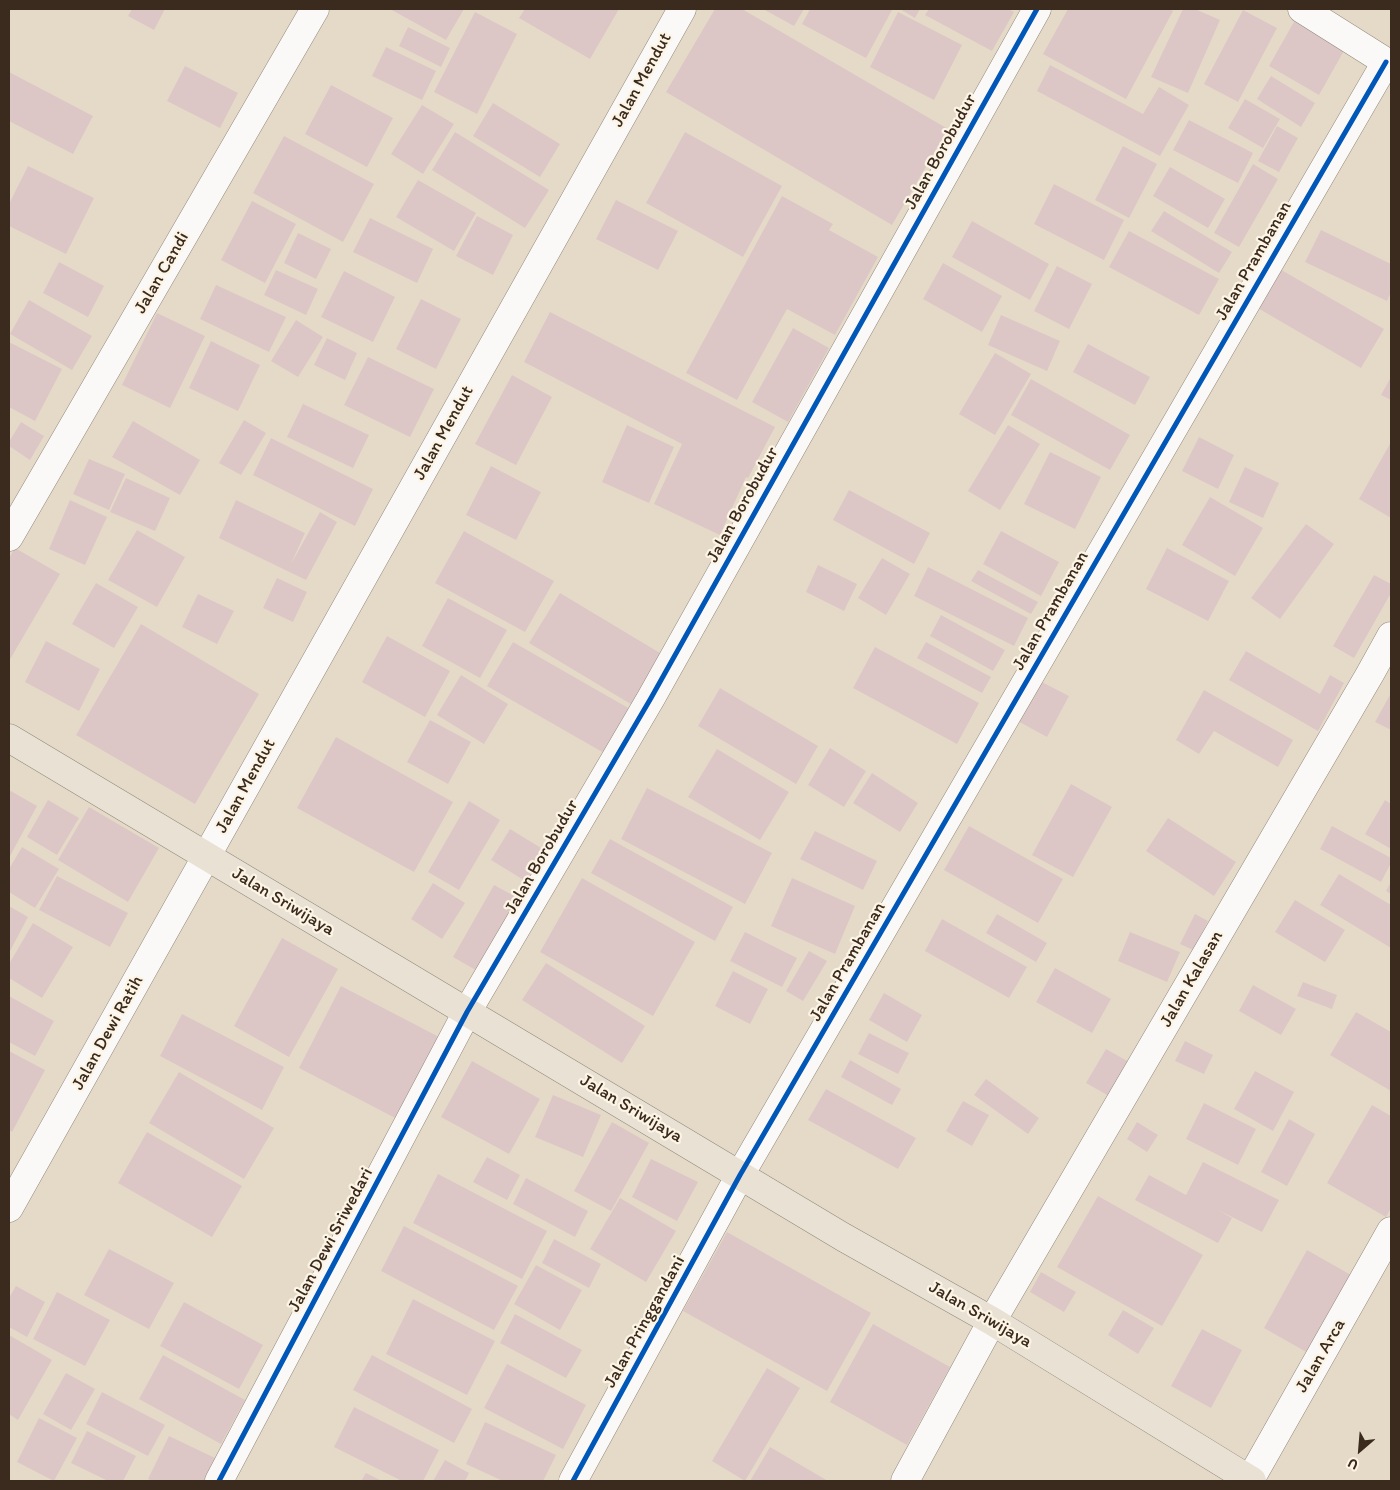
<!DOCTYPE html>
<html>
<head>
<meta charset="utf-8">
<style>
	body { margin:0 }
	#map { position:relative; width:1400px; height:1490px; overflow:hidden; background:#e5dac8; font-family:Itim,sans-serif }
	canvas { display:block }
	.frame { position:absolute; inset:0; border:10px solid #3b2a1e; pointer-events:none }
	.north { position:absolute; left:1335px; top:1425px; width:50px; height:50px; -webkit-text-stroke:4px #fcf5e5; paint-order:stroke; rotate:207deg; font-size:14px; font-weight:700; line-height:20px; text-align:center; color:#3b2a1e }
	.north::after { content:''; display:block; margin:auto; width:18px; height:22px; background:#3b2a1e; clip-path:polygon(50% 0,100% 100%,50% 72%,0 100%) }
</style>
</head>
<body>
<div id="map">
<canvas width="1400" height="1490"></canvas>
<div class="frame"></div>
<div class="north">U</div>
</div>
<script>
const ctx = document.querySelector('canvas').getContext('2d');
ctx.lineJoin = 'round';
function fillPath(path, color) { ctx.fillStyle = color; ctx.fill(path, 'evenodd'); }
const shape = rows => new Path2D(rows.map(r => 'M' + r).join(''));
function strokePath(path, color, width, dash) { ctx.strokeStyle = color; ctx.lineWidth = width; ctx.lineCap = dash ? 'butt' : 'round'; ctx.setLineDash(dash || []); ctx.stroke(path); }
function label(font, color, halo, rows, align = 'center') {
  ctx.font = font + ' Itim,sans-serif'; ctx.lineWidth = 4.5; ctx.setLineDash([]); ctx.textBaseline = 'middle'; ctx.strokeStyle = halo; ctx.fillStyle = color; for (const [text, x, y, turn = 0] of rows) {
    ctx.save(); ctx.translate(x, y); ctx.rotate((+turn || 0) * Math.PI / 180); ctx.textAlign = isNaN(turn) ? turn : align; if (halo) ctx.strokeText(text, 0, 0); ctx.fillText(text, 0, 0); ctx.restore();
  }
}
const building = shape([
	[132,9,165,9,154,30,128,16],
	[390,9,464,9,446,40],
	[525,9,619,9,590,59,519,18],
	[715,9,742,9,948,129,892,225,666,92],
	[763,9,804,9,794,26],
	[810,9,891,9,892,10,866,58,802,24],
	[900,9,920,9,915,18],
	[929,9,1008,9,1014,12,992,51,925,15],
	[1068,9,1169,9,1173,11,1126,99,1043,54],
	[1183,9,1195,9,1220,20,1188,93,1151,77],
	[1243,10,1277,28,1238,102,1204,84],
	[475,12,517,34,477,114,434,92],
	[898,12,962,45,934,100,870,67],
	[1295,20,1345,49,1319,95,1269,66],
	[408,27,450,48,441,67,399,46],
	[386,47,436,71,422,100,372,76],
	[1050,65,1143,114,1159,87,1189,105,1160,156,1037,91],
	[185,66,238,93,220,128,167,101],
	[9,72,93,116,73,154,9,121],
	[1271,76,1315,103,1301,127,1257,99],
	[331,85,393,118,367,167,305,134],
	[1245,99,1280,119,1263,148,1228,128],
	[493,103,560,144,540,177,473,136],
	[422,105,454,124,423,174,391,154],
	[1189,120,1253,153,1238,183,1173,150],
	[1277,126,1298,138,1279,172,1258,161],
	[455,132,549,190,525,228,432,170],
	[685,132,782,186,743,257,646,203],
	[284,136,374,184,343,242,253,193],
	[1123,146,1157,164,1129,218,1095,200],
	[1253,164,1278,179,1239,247,1214,233],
	[28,166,94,198,66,254,9,226,9,204],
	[1170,167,1225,199,1208,228,1153,196],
	[418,180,476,213,454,251,396,217],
	[1054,184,1124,220,1104,260,1034,224],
	[782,196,833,224,829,230,878,257,835,335,787,309,737,400,686,373],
	[616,200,678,231,658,270,596,239],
	[252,201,296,224,265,283,221,260],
	[1164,211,1232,252,1219,273,1151,231],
	[477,216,513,235,493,275,456,256],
	[370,218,433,249,417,283,353,252],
	[972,221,1049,264,1030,300,952,257],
	[1321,230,1391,264,1391,292,1387,301,1305,262],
	[1129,231,1219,279,1199,315,1109,267],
	[298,233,331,249,316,279,284,263],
	[59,262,104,286,88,317,43,293],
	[943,263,1002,296,982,332,923,299],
	[1271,264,1384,329,1361,368,1249,303],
	[1057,266,1092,284,1069,329,1034,311],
	[276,270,318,289,306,315,264,295],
	[344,271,395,297,373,342,321,317],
	[216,285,286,317,269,352,200,319],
	[421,299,461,319,436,369,396,349],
	[29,300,92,336,72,370,10,334],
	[550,312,775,427,748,478,746,477,720,535,654,504,682,444,524,362],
	[157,313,205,336,170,408,122,385],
	[1001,315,1060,341,1047,371,988,345],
	[296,320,323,337,298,377,271,361],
	[793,328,829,348,788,422,752,402],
	[327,338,357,353,345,380,314,365],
	[211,341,260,365,238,411,189,388],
	[9,342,62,369,35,421,9,407],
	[1088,344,1150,377,1135,405,1073,372],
	[995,353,1031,374,995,435,959,414],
	[368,357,434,389,410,437,344,405],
	[512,375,552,397,516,465,475,444],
	[1391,377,1391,400,1381,395],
	[1031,379,1130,435,1110,470,1011,415],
	[303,404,369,435,353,468,287,437],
	[244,420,266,433,241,475,219,463],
	[133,421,200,460,180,495,112,457],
	[21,422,44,436,30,460,9,446,9,442],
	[627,425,674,447,649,503,602,482],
	[1008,425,1040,444,1000,510,968,491],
	[1199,437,1234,455,1218,489,1182,471],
	[271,438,373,489,355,526,253,475],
	[1391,442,1391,518,1359,499],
	[1050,452,1101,477,1075,529,1024,504],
	[89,459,125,474,109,510,73,494],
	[491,466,541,492,516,540,466,515],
	[1245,467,1279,483,1263,518,1229,502],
	[126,478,170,498,155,531,110,512],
	[849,490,930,533,914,564,833,520],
	[1210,497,1263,528,1235,576,1182,545],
	[70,500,107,517,85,565,49,549],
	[236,500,305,533,291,564,320,512,337,522,306,580,219,538],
	[1306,524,1334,544,1280,619,1251,598],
	[137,530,185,557,157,607,108,580],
	[464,531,554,581,525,632,435,583],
	[1001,531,1059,562,1041,596,983,564],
	[15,548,60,574,9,661,9,558],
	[1167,548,1229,581,1208,621,1146,589],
	[882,558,910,574,886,615,858,598],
	[818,565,857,584,844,611,806,592],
	[928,567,1028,618,1014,646,914,596],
	[978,570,1038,602,1031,614,971,581],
	[1374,575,1391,584,1391,593,1354,658,1333,646],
	[277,578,307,592,293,622,263,608],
	[96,583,138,607,114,648,72,624],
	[560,593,665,656,634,706,529,643],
	[198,594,234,611,217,644,182,627],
	[448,598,507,630,480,678,422,646],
	[941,615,1005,650,993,671,930,636],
	[141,624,259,694,195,804,76,735],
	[387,636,450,671,425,717,362,682],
	[46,641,100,669,79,711,25,682],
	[513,642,630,709,604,753,487,686],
	[926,642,991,677,982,693,917,658],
	[875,647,979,703,957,744,853,688],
	[1246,651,1320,694,1330,675,1344,683,1318,731,1229,680],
	[461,675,508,704,484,744,437,715],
	[1036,679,1069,696,1047,737,1014,719],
	[720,688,818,746,796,784,698,726],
	[1204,690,1293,740,1278,767,1214,731,1199,754,1176,740],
	[1391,693,1391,730,1375,722],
	[430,720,471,742,448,784,407,762],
	[336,737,453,802,414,872,297,808],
	[830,748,866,771,844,807,808,785],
	[717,749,789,792,760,840,688,797],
	[872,773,918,803,900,832,853,803],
	[1071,784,1112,807,1073,877,1032,855],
	[647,788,772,853,745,904,621,839],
	[9,790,37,806,9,858],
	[48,800,79,818,57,855,27,837],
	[1385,800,1391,804,1391,849,1365,834],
	[469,801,500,820,459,890,428,872],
	[89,807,159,848,128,902,58,860],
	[1168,818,1236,862,1214,896,1146,851],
	[969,826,1063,879,1038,923,944,870],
	[1332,826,1391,858,1391,863,1381,882,1320,849],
	[510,829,546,851,527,882,491,860],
	[815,831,877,861,863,890,800,859],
	[610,839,733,907,715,941,591,873],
	[22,847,59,869,35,908,9,892,9,869],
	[1339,874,1391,905,1391,948,1320,905],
	[57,876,128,913,110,947,39,910],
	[582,878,695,942,653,1016,540,952],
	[792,878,855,906,835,954,771,926],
	[1391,882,1391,894,1386,891],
	[433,883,465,903,442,939,411,919],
	[494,885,520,899,479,972,453,957],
	[1295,900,1345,930,1325,962,1275,932],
	[9,906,28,917,9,953],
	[997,914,1047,943,1036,962,986,933],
	[1195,914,1208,921,1193,950,1180,944],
	[942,919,1027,967,1009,998,925,951],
	[33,923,73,947,42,998,9,978,9,964],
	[745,932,797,958,782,987,730,961],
	[1130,932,1180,952,1167,982,1118,961],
	[282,938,338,969,289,1057,234,1026],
	[809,951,827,961,803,1001,786,991],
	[546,963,645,1026,622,1063,522,1000],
	[1055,968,1111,999,1092,1033,1036,1002],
	[733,971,768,989,750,1024,715,1006],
	[1303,982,1337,995,1332,1009,1297,996],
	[1253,985,1296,1009,1281,1035,1239,1011],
	[341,986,443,1039,401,1121,299,1068],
	[884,993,922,1015,907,1042,869,1020],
	[9,996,54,1021,35,1056,9,1042],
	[1356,1012,1391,1032,1391,1091,1330,1055],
	[182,1014,284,1067,262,1110,160,1056],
	[869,1033,909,1053,898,1074,858,1054],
	[1185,1041,1213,1055,1204,1074,1175,1061],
	[1106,1049,1129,1062,1109,1096,1086,1083],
	[9,1051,45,1070,12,1132,9,1130],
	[850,1060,901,1089,892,1105,841,1077],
	[472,1061,540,1099,509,1154,441,1117],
	[1255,1071,1294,1092,1273,1131,1234,1109],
	[179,1072,274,1128,244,1179,149,1123],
	[986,1079,1039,1118,1028,1134,974,1095],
	[826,1089,916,1138,898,1169,808,1120],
	[553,1095,601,1115,583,1157,535,1137],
	[963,1101,989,1115,972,1146,946,1131],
	[1204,1103,1256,1129,1238,1165,1186,1139],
	[1372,1105,1391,1116,1391,1208,1386,1217,1327,1183],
	[1289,1119,1315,1134,1287,1186,1261,1172],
	[612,1122,649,1143,611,1211,574,1191],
	[1137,1122,1158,1135,1147,1152,1127,1139],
	[147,1132,242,1186,212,1237,118,1183],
	[487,1157,520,1175,507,1200,473,1182],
	[651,1159,698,1182,677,1221,632,1197],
	[1203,1162,1279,1200,1262,1232,1218,1210,1232,1218,1218,1243,1135,1200,1149,1175,1186,1195],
	[438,1174,547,1231,522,1279,413,1223],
	[526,1178,588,1211,575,1237,513,1204],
	[1098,1196,1203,1255,1162,1326,1057,1267],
	[620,1198,676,1231,646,1282,590,1249],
	[404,1226,518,1286,494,1330,381,1271],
	[727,1232,871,1313,827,1391,683,1311],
	[554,1239,601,1264,589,1288,542,1263],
	[109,1249,174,1283,149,1329,84,1295],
	[1307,1250,1351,1275,1308,1353,1264,1328],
	[536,1265,582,1290,560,1330,514,1304],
	[1041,1272,1076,1292,1064,1312,1030,1292],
	[16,1286,45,1302,27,1337,9,1327,9,1298],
	[57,1292,110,1320,85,1366,33,1339],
	[413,1299,495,1341,467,1395,386,1354],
	[184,1302,263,1345,239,1389,160,1346],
	[1123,1310,1154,1328,1138,1354,1108,1335],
	[515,1314,582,1350,566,1378,500,1343],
	[873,1324,950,1367,907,1445,830,1402],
	[1202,1329,1242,1350,1211,1408,1171,1386],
	[9,1335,52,1360,18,1420,9,1414],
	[163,1355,245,1400,221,1444,139,1399],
	[372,1355,472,1409,454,1443,353,1390],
	[507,1364,586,1405,563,1449,484,1408],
	[767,1368,800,1388,745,1481,712,1461],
	[66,1373,95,1389,71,1430,43,1414],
	[102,1392,165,1425,148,1456,86,1424],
	[354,1407,439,1450,423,1481,402,1481,334,1447],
	[39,1418,77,1438,54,1481,17,1462],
	[485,1422,556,1455,543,1481,503,1481,466,1464],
	[87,1431,136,1456,123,1481,108,1481,71,1463],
	[169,1436,215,1458,204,1481,153,1481,148,1479],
	[770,1447,828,1481,750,1481],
	[445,1460,469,1473,465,1481,433,1481],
	[366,1473,382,1481,361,1481]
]);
const minor = shape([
	[1302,9,1391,65],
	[9,537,315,9],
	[9,1208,682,9],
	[1250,1480,1391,1231],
	[219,1481,467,1012,651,698,1037,9],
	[573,1481,740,1175,1386,62],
	[905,1481,992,1321,1370,674,1391,636]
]);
const major = shape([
	[9,738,843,1237,992,1321,1252,1481]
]);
const cycleway = shape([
	[219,1481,467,1012,651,698,1037,9],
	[573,1481,740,1175,1386,62]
]);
const streetNames = [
	["Jalan Mendut",642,80,-61],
	["Jalan Borobudur",941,152,-61],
	["Jalan Prambanan",1254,261,-60],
	["Jalan Candi",162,273,-60],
	["Jalan Mendut",444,433,-61],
	["Jalan Borobudur",743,505,-61],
	["Jalan Prambanan",1051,611,-60],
	["Jalan Mendut",246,786,-61],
	["Jalan Borobudur",542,857,-60],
	["Jalan Sriwijaya",283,902,31],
	["Jalan Prambanan",848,962,-60],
	["Jalan Kalasan",1192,979,-60],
	["Jalan Dewi Ratih",108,1033,-61],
	["Jalan Sriwijaya",631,1109,31],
	["Jalan Dewi Sriwedari",331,1240,-62],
	["Jalan Sriwijaya",980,1315,30],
	["Jalan Pringgandani",645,1322,-61],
	["Jalan Arca",1321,1356,-60]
];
fillPath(building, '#dcc7c6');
strokePath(minor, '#91897d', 29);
strokePath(major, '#91897d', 29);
strokePath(minor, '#fbf9f7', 28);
strokePath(major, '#e8e1d4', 28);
strokePath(cycleway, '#0057b8', 5);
label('18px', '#3b2a1e', '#fcf5e5', streetNames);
</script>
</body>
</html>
